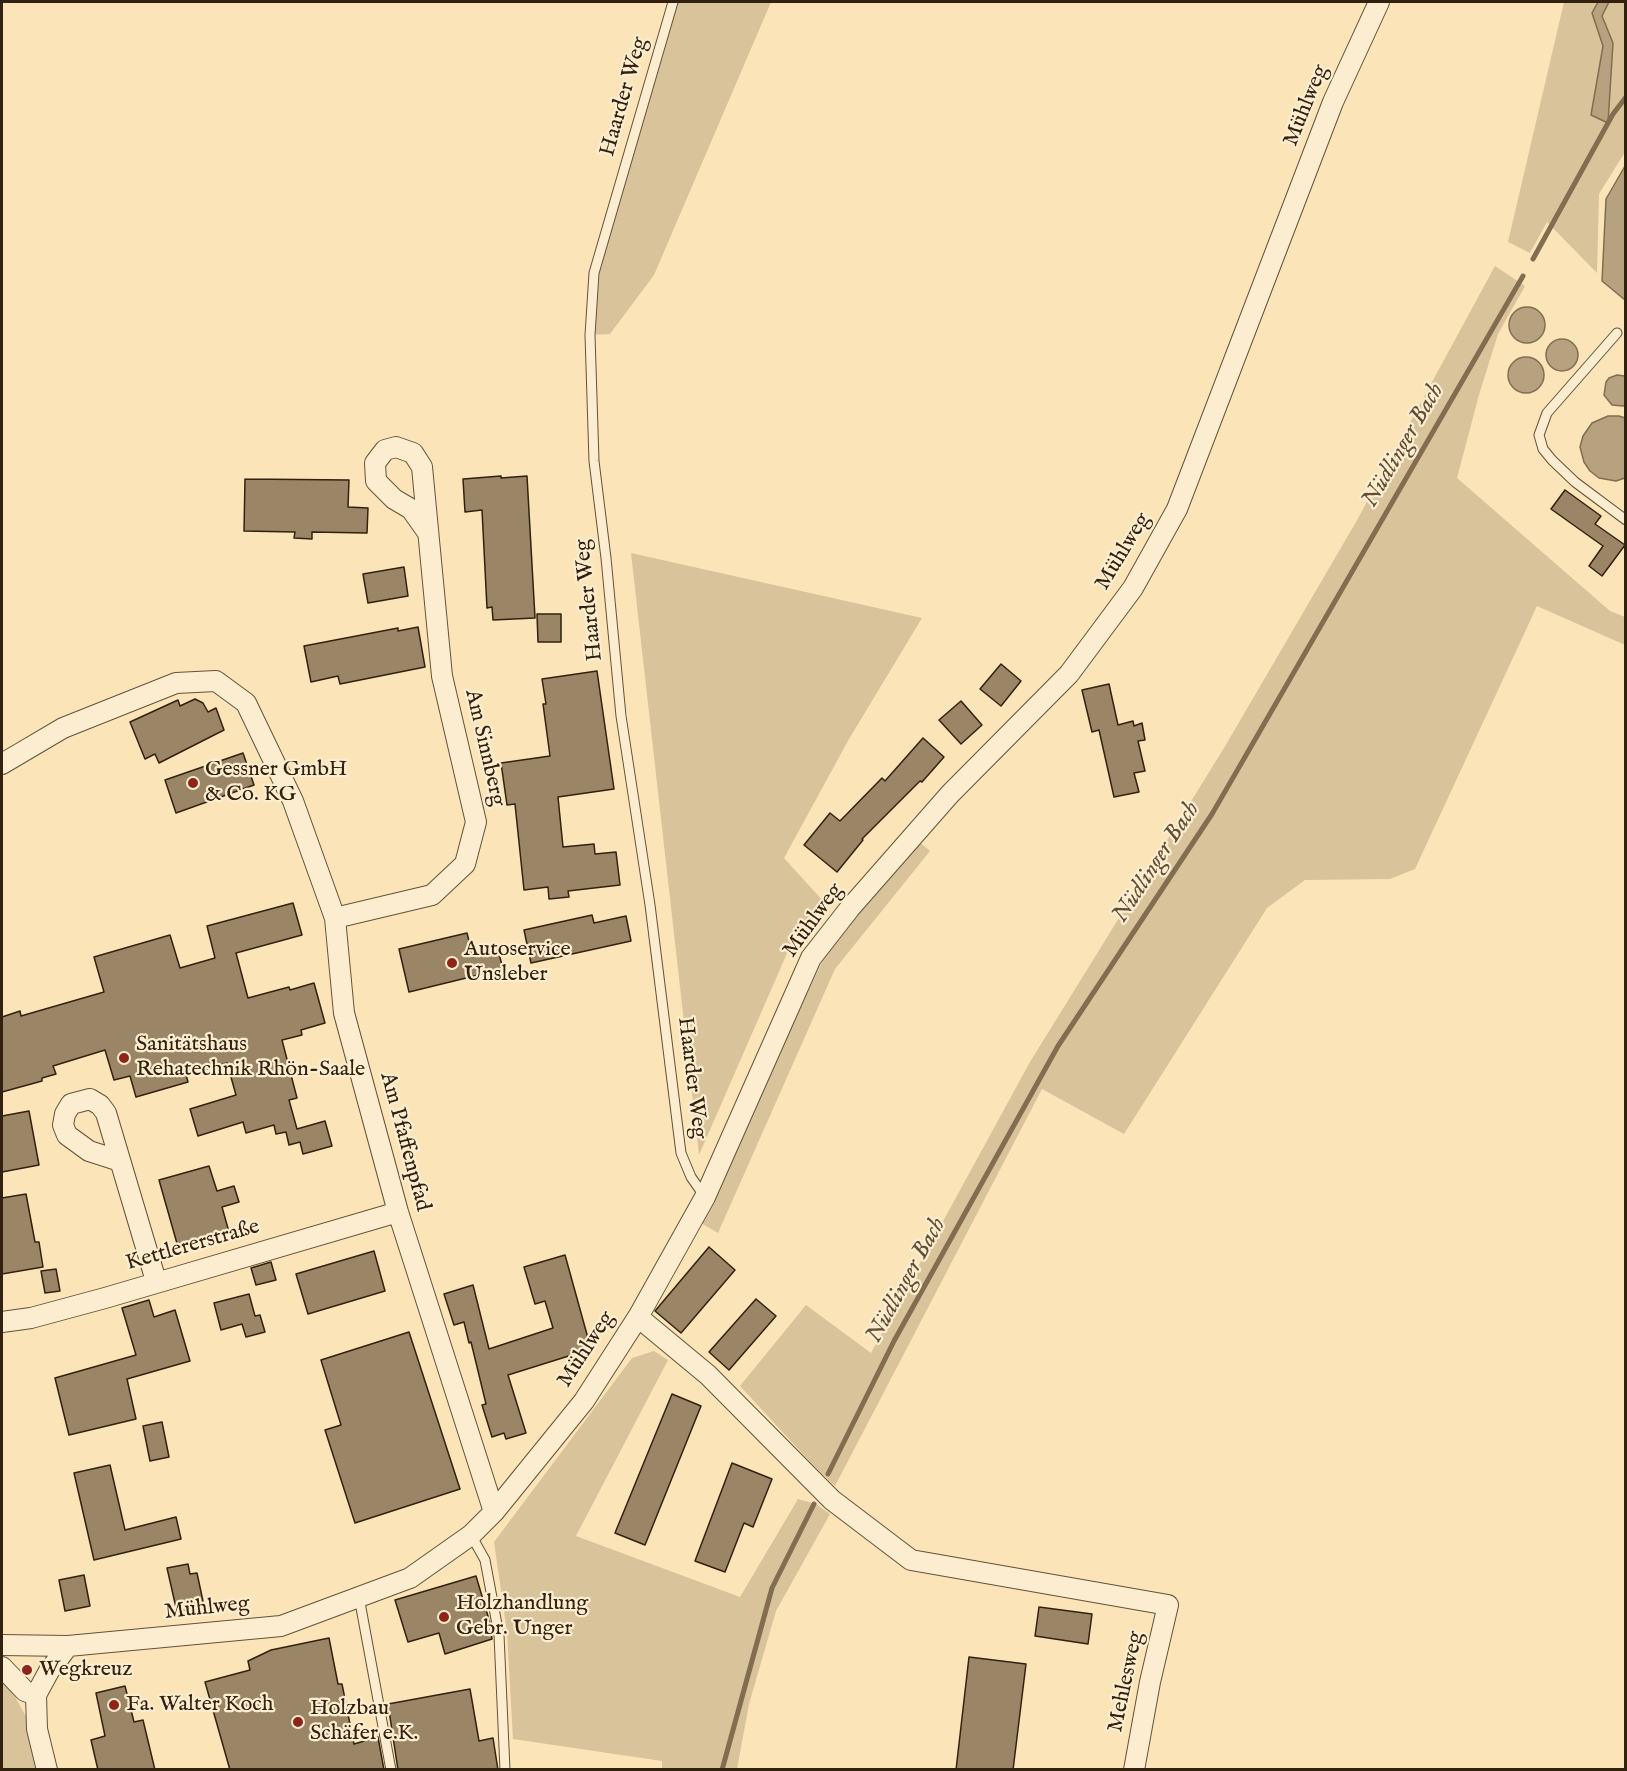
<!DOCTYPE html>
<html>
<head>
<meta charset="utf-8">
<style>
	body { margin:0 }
	#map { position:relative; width:1627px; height:1771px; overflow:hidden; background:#fbe4b7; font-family:"IM FELL English",serif }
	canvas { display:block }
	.frame { position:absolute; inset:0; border:3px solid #31210e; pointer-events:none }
</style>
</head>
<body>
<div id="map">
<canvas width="1627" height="1771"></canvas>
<div class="frame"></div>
</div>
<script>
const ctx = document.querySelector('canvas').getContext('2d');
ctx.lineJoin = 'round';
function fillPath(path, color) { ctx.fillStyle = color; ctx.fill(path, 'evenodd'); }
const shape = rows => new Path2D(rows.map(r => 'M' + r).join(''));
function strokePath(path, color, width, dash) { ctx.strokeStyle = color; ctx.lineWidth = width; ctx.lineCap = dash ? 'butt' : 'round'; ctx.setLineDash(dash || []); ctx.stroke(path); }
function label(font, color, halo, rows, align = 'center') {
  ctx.font = font + ' "IM FELL English",serif'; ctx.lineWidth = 4.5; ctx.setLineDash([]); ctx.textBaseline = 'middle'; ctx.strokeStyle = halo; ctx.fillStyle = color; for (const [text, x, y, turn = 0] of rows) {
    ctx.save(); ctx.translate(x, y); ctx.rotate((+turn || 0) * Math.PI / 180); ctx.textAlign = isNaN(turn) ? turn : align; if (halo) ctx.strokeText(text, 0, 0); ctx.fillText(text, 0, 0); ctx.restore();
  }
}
const green = shape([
	[674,2,771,2,654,275,610,334,590,335,594,273],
	[1564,2,1625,2,1625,152,1599,194,1597,273,1547,222,1530,253,1508,242],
	[1495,266,1525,286,1498,334,1479,395,1457,478,1610,611,1625,617,1625,645,1537,606,1415,869,1390,879,1305,880,1267,908,1124,1134,1042,1089,835,1486,811,1463,740,1386,806,1305,871,1353,1030,1062,1224,748,1356,522],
	[631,553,922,618,849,739,784,858,824,902,795,935,699,1155],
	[918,841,930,851,835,969,718,1233,699,1222,825,956],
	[654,1351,668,1360,576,1536,740,1597,798,1499,816,1504,830,1514,776,1611,749,1704,737,1769,662,1769,662,1761,513,1739,507,1632,494,1542,632,1358],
	[2,1673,30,1724,38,1769,2,1769]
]);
const water = shape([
	[1598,2,1609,2,1602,16,1613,43,1608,123,1591,115,1603,46,1592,13,1598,2],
	[1625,166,1625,300,1602,281,1606,199,1625,166],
	'1509 325a18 18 0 1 1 36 0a18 18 0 1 1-36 0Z',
	'1546 355a16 16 0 1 1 32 0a16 16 0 1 1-32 0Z',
	'1508 375a18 18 0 1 1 36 0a18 18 0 1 1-36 0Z',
	[1617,375,1625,376,1625,405,1623,406,1612,405,1604,395,1606,382,1609,378,1617,375],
	[1608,416,1619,416,1625,418,1625,478,1616,481,1599,478,1590,471,1584,462,1580,447,1583,436,1592,423,1608,416]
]);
const stream = shape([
	[1533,259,1613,114,1626,97],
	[828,1474,894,1341,1058,1046,1212,814,1523,276],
	[722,1770,772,1588,814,1504]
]);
const building = shape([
	[501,476,501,478,527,476,535,618,493,620,492,607,487,608,482,510,465,512,463,479,501,476],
	[245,479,349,480,348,507,368,508,367,533,312,532,312,539,294,538,295,532,244,531,245,479],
	[1565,490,1601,516,1595,524,1625,545,1602,576,1589,566,1603,546,1551,509,1565,490],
	[404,567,408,596,368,603,363,574,404,567],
	[537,614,561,614,561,642,538,642,537,614],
	[418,627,425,667,340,684,338,676,311,682,304,646,398,628,398,631,418,627],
	[1001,664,1021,681,1001,706,980,689,1001,664],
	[597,671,614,789,558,797,563,847,594,844,595,854,616,852,620,885,568,891,569,897,549,899,548,887,524,890,515,804,507,805,501,763,550,756,543,704,546,704,542,679,597,671],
	[1109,684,1118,725,1133,721,1134,726,1142,723,1145,740,1138,741,1145,771,1134,773,1139,792,1114,797,1099,730,1092,732,1082,690,1109,684],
	[195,699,203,703,208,712,216,708,224,730,159,763,155,754,145,759,130,722,178,700,180,706,195,699],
	[961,701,982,725,961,744,939,720,961,701],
	[923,738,944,757,922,782,920,781,862,839,863,840,837,872,804,845,830,813,840,821,882,778,885,781,923,738],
	[243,753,254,785,176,813,165,780,243,753],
	[293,903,302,935,236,953,248,998,289,987,290,990,314,983,325,1023,301,1030,302,1035,282,1040,297,1098,289,1100,297,1129,325,1121,332,1146,303,1154,300,1142,289,1145,286,1132,276,1134,274,1125,246,1133,243,1122,198,1136,190,1109,236,1095,227,1063,186,1075,188,1082,136,1097,130,1076,114,1080,105,1050,53,1066,56,1074,42,1078,42,1081,2,1092,2,1017,20,1011,21,1016,104,992,94,957,170,935,180,968,215,958,207,926,293,903],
	[592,915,594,923,626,916,631,941,531,963,524,930,592,915],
	[467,933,473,957,498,950,503,969,409,992,399,949,467,933],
	[29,1111,39,1165,2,1172,2,1116,29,1111],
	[209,1166,217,1191,234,1186,239,1202,222,1207,229,1232,178,1247,159,1180,209,1166],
	[26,1194,35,1242,39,1242,43,1267,2,1274,2,1198,26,1194],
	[709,1247,735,1270,681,1333,655,1311,709,1247],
	[374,1251,385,1291,308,1314,296,1274,374,1251],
	[565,1255,591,1349,508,1375,526,1433,506,1439,504,1433,492,1437,482,1405,486,1404,471,1342,469,1343,464,1322,454,1325,444,1294,473,1285,489,1349,553,1328,545,1301,535,1304,524,1267,565,1255],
	[271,1262,276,1280,256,1285,251,1268,271,1262],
	[56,1269,60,1291,45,1293,41,1271,56,1269],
	[249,1294,255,1316,260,1315,265,1332,246,1337,242,1324,221,1330,214,1303,249,1294],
	[756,1299,776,1316,729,1370,709,1352,756,1299],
	[149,1300,154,1317,175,1310,190,1361,127,1379,136,1419,69,1435,55,1378,136,1355,122,1308,149,1300],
	[409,1332,460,1489,355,1523,325,1430,341,1425,321,1360,409,1332],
	[672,1394,701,1406,645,1545,615,1533,672,1394],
	[162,1422,169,1457,150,1461,143,1426,162,1422],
	[732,1463,772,1479,753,1527,744,1523,725,1572,695,1561,732,1463],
	[110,1465,125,1530,176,1517,181,1539,94,1560,74,1473,110,1465],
	[188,1564,190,1574,197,1573,204,1606,177,1612,167,1568,188,1564],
	[84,1575,90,1606,65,1611,59,1580,84,1575],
	[476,1576,490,1623,492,1639,445,1654,439,1633,408,1642,395,1600,476,1576],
	[1039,1607,1092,1614,1088,1644,1035,1636,1039,1607],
	[329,1638,338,1684,342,1684,354,1744,378,1737,384,1770,230,1770,205,1682,250,1670,248,1661,271,1650,329,1638],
	[969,1657,1026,1664,1013,1770,956,1770,969,1657],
	[125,1686,134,1722,143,1720,155,1770,98,1770,91,1740,105,1736,96,1693,125,1686],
	[470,1689,479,1741,493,1738,498,1770,398,1770,388,1704,470,1689]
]);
const lane = shape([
	[673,2,594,273,590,335,594,461,606,558,621,716,650,905,681,1153,691,1177,705,1197],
	[1617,333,1547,413,1539,435,1543,449,1552,460,1575,482,1626,520],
	[471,1535,485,1560,499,1635,505,1770],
	[359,1597,391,1770]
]);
const street = shape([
	[2,764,63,728,176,683,216,681,246,703,293,801,335,918,344,1013,398,1212,494,1512],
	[335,918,432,895,465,864,476,822,442,676,422,467,413,453,396,447,385,450,375,463,376,481,394,499,411,509,428,533],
	[120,1161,89,1151,67,1135,63,1125,65,1114,71,1104,90,1099,100,1105,106,1113,156,1281],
	[638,1317,708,1375,832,1500,911,1560,1168,1605,1150,1682,1134,1770],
	[2,1322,31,1318,105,1298,398,1212],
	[2,1645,68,1646,281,1626,410,1578,471,1535,494,1512,584,1401,638,1317,705,1197,811,958,850,908,950,794,1069,674,1133,588,1177,509,1333,102,1379,2],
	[2,1667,25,1691,36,1695],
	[47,1770,37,1729,36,1695,49,1671,68,1646]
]);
const markers = [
	[193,783,6,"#8f2418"],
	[452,963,6,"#8f2418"],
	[124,1058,6,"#8f2418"],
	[444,1617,6,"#8f2418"],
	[27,1670,6,"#8f2418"],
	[114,1705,6,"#8f2418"],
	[298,1722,6,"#8f2418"]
];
const streetNames = [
	["Haarder Weg",625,97,-74],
	["Mühlweg",1307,106,-68],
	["Mühlweg",1124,552,-59],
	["Haarder Weg",590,600,-96],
	["Am Sinnberg",484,748,77],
	["Mühlweg",814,921,-54],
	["Haarder Weg",691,1078,83],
	["Am Pfaffenpfad",404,1142,75],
	["Kettlererstraße",193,1246,-16],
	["Mühlweg",587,1350,-57],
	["Mühlweg",207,1609,-6],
	["Mehlesweg",1127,1682,-78]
];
const poiNames = [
	["Gessner GmbH",205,770],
	["& Co. KG",205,795],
	["Autoservice",464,950],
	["Unsleber",464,975],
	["Sanitätshaus",136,1045],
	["Rehatechnik Rhön-Saale",136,1070],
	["Holzhandlung",456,1604],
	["Gebr. Unger",456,1629],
	["Wegkreuz",39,1670],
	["Fa. Walter Koch",126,1705],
	["Holzbau",310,1709],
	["Schäfer e.K.",310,1734]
];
const waterNames = [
	["Nüdlinger Bach",1404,446,-60],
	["Nüdlinger Bach",1157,863,-57],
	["Nüdlinger Bach",907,1281,-61]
];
fillPath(green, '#d9c39a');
fillPath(water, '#b6a27e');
strokePath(water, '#816e51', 1.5);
strokePath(stream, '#816e51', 5);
fillPath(building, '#9a8666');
strokePath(building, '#31210e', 1.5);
strokePath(lane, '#645238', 11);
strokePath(street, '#645238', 22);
strokePath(lane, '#fcedd0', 9);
strokePath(street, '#fcedd0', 20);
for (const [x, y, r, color] of markers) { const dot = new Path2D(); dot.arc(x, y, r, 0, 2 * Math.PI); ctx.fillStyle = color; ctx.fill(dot); strokePath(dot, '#fcedd0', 2); }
label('22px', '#31210e', '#fcedd0', streetNames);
label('22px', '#31210e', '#fcedd0', poiNames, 'left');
label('italic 24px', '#604e35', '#fcedd0', waterNames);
</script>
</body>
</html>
